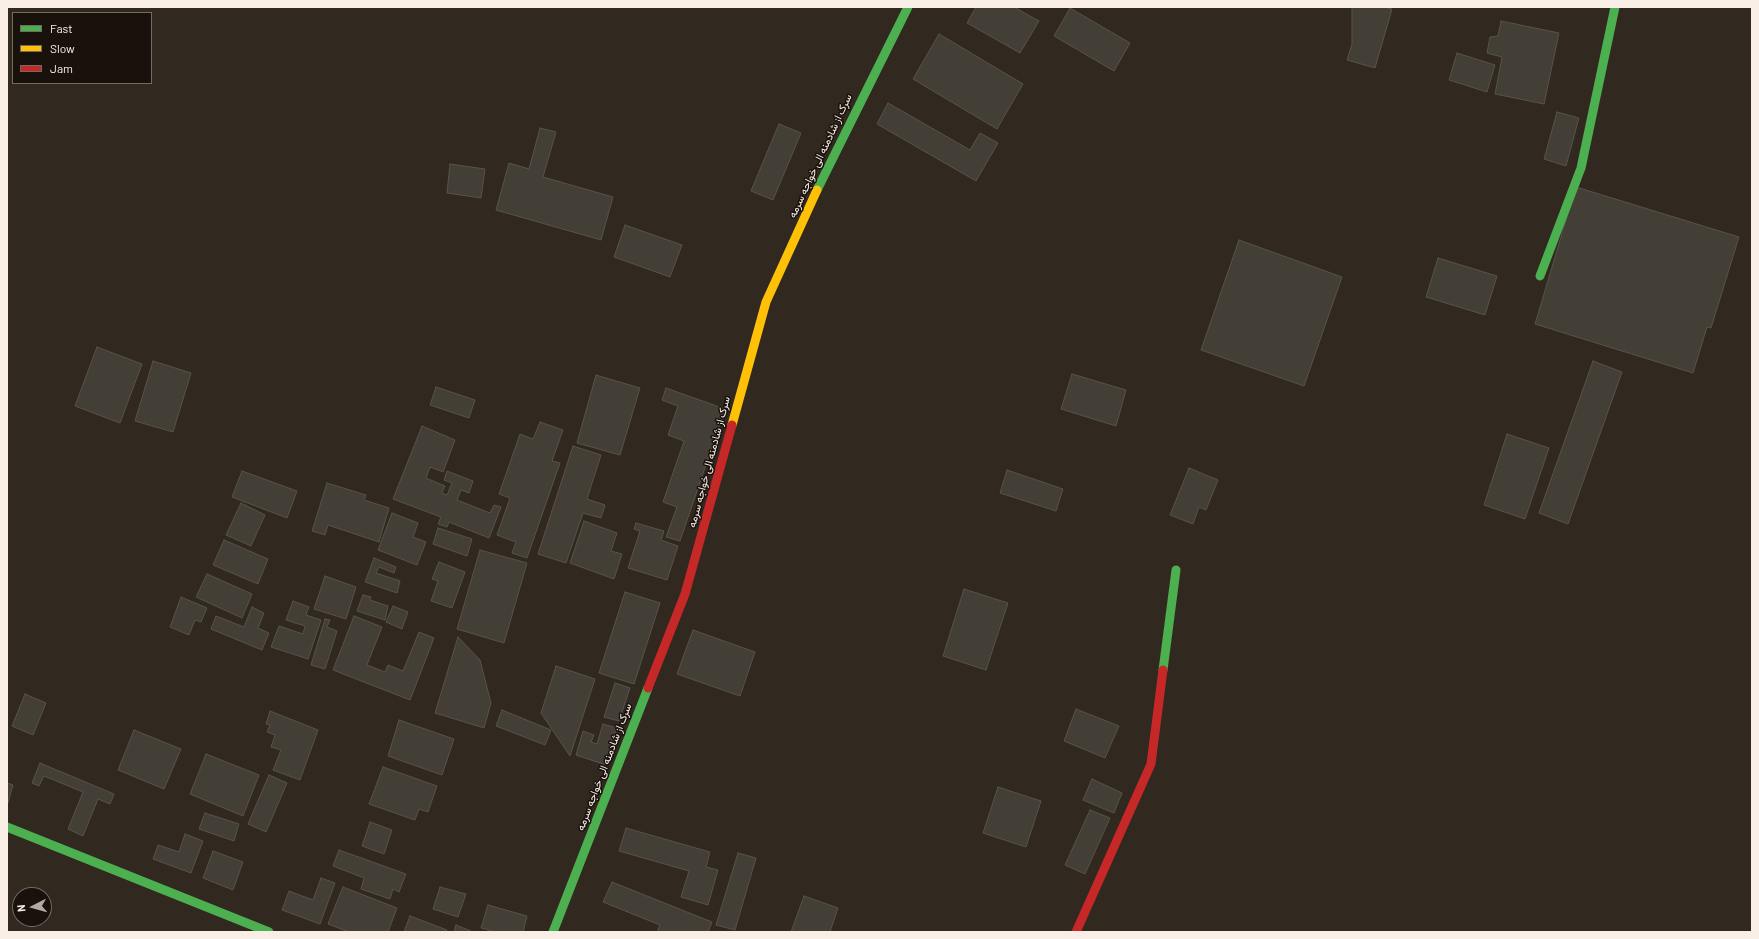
<!DOCTYPE html>
<html>
<head>
<meta charset="utf-8">
<style>
	body { margin:0 }
	#map { position:relative; width:1759px; height:939px; overflow:hidden; background:#312820; font-family:Barlow,sans-serif }
	canvas { display:block }
	.frame { position:absolute; inset:0; border:8px solid #f9eee6; pointer-events:none }
	.legend { position:absolute; left:12px; top:12px; width:140px; height:72px; box-sizing:border-box; background:#19120c; border:1px solid #736a63; margin:0; padding:5px 7px; list-style:none; font-size:12px; color:#f9eee6 }
	.legend li { display:flex; align-items:center; gap:8px; height:20px }
	.legend b { width:20px; border:1px solid #736a63 }
	.north { position:absolute; left:12px; top:887px; width:40px; height:40px; box-sizing:border-box; background:#19120c; border:1px solid #736a63; border-radius:50%; rotate:264deg; font-size:11px; font-weight:700; line-height:16px; text-align:center; color:#f9eee6 }
	.north::after { content:''; display:block; margin:auto; width:14px; height:18px; background:#b3a9a1; clip-path:polygon(50% 0,100% 100%,50% 72%,0 100%) }
</style>
</head>
<body>
<div id="map">
<canvas width="1759" height="939"></canvas>
<div class="frame"></div>
<ul class="legend">
<li><b style="height:5px;background:#4caf50"></b>Fast</li>
<li><b style="height:5px;background:#ffc107"></b>Slow</li>
<li><b style="height:5px;background:#c62828"></b>Jam</li>
</ul>
<div class="north">N</div>
</div>
<script>
const ctx = document.querySelector('canvas').getContext('2d');
ctx.lineJoin = 'round';
function fillPath(path, color) { ctx.fillStyle = color; ctx.fill(path, 'evenodd'); }
const shape = rows => new Path2D(rows.map(r => 'M' + r).join(''));
function strokePath(path, color, width, dash) { ctx.strokeStyle = color; ctx.lineWidth = width; ctx.lineCap = dash ? 'butt' : 'round'; ctx.setLineDash(dash || []); ctx.stroke(path); }
function label(font, color, halo, rows, align = 'center') {
  ctx.font = font + ' Barlow,Vazirmatn,sans-serif'; ctx.lineWidth = 3; ctx.setLineDash([]); ctx.textBaseline = 'middle'; ctx.strokeStyle = halo; ctx.fillStyle = color; for (const [text, x, y, turn = 0] of rows) {
    ctx.save(); ctx.translate(x, y); ctx.rotate((+turn || 0) * Math.PI / 180); ctx.textAlign = isNaN(turn) ? turn : align; if (halo) ctx.strokeText(text, 0, 0); ctx.fillText(text, 0, 0); ctx.restore();
  }
}
const building = shape([
	[976,7,1014,7,1039,21,1020,53,967,23,976,7],
	[1352,7,1384,7,1392,9,1375,68,1347,60,1352,44,1352,7],
	[1070,8,1130,43,1114,71,1054,36,1070,8],
	[1501,21,1559,33,1544,104,1495,94,1502,57,1487,53,1490,37,1498,36,1501,21],
	[939,34,1023,84,997,129,913,79,939,34],
	[1457,53,1495,65,1487,92,1449,80,1457,53],
	[888,103,970,150,980,133,998,143,976,181,877,124,888,103],
	[1557,112,1579,118,1566,166,1544,159,1557,112],
	[779,124,801,133,773,200,751,191,779,124],
	[540,128,556,132,543,177,613,197,601,240,496,210,509,163,529,169,540,128],
	[450,164,485,169,481,198,447,193,450,164],
	[1576,187,1739,237,1711,328,1707,327,1693,373,1535,324,1576,187],
	[625,225,682,245,670,277,614,257,625,225],
	[1239,240,1342,277,1304,386,1201,350,1239,240],
	[1438,258,1497,276,1485,315,1426,297,1438,258],
	[97,347,142,364,120,423,75,406,97,347],
	[153,361,191,373,173,432,135,421,153,361],
	[1593,361,1622,372,1568,524,1539,513,1593,361],
	[1072,374,1126,390,1116,426,1061,409,1072,374],
	[596,375,640,388,620,455,577,443,596,375],
	[436,387,475,400,469,418,430,405,436,387],
	[666,388,725,409,680,541,666,537,677,507,663,502,684,441,668,435,678,406,662,400,666,388],
	[540,422,563,430,552,461,560,463,527,558,512,553,516,542,497,535,510,498,499,494,520,434,533,439,540,422],
	[422,426,455,440,443,472,430,467,426,478,445,486,442,493,447,495,452,483,444,480,447,471,473,481,469,493,461,490,457,500,490,513,494,505,501,507,489,538,449,522,447,527,438,524,441,517,393,499,422,426],
	[1507,434,1549,448,1525,519,1484,505,1507,434],
	[573,446,601,455,587,499,605,505,601,518,583,513,566,563,538,554,573,446],
	[1189,468,1218,480,1206,510,1199,507,1193,524,1170,515,1189,468],
	[1007,470,1063,489,1056,511,1000,493,1007,470],
	[242,471,297,491,287,518,232,497,242,471],
	[327,483,366,495,364,500,389,508,379,542,328,525,325,535,312,531,327,483],
	[241,503,265,515,251,546,226,535,241,503],
	[392,513,418,523,413,537,426,542,417,565,378,550,392,513],
	[584,521,617,533,611,551,622,554,614,579,570,563,584,521],
	[636,523,664,531,661,540,678,546,667,580,628,568,640,531,634,529,636,523],
	[438,528,472,539,467,556,433,544,438,528],
	[224,540,268,559,258,584,213,565,224,540],
	[480,550,527,563,504,643,457,629,480,550],
	[374,558,396,567,394,573,379,567,376,573,400,581,397,593,365,582,374,558],
	[439,562,465,572,452,608,431,601,438,581,432,579,439,562],
	[207,574,252,594,242,618,196,597,207,574],
	[325,576,356,587,346,619,314,609,325,576],
	[964,589,1008,603,986,670,943,656,964,589],
	[625,592,660,603,634,684,599,673,625,592],
	[363,595,371,597,370,600,388,606,385,620,357,611,363,595],
	[181,597,207,608,201,622,195,620,189,635,170,627,181,597],
	[293,601,309,607,306,615,321,620,308,659,271,647,279,626,303,634,305,626,286,620,293,601],
	[393,606,408,612,402,629,386,622,393,606],
	[252,607,264,613,258,628,269,633,262,650,211,629,216,616,244,627,252,607],
	[354,616,382,627,367,665,385,672,388,665,403,671,419,632,434,638,410,700,333,670,354,616],
	[325,619,330,620,327,627,337,631,325,669,311,665,325,619],
	[693,630,755,652,740,696,677,674,693,630],
	[458,637,480,660,491,703,484,728,435,713,458,637],
	[556,666,595,679,570,756,541,713,556,666],
	[615,683,630,688,619,721,604,717,615,683],
	[25,694,46,703,33,735,12,726,25,694],
	[1076,709,1119,726,1105,758,1064,741,1076,709],
	[502,710,551,730,545,745,496,726,502,710],
	[270,711,318,730,300,780,273,770,281,750,271,747,275,735,267,732,270,725,266,724,270,711],
	[399,720,454,739,442,775,388,756,399,720],
	[603,724,617,728,606,765,576,755,583,731,594,735,591,742,597,744,603,724],
	[134,730,181,749,164,789,118,770,134,730],
	[206,754,259,775,243,816,190,794,206,754],
	[40,763,114,794,110,804,98,799,83,836,68,829,83,792,44,776,39,786,32,783,40,763],
	[383,767,437,786,428,812,419,809,415,820,369,804,383,767],
	[269,775,287,783,266,832,248,824,269,775],
	[1092,779,1122,793,1114,813,1083,800,1092,779],
	[7,783,13,785,8,803,7,802,7,783],
	[998,787,1041,801,1026,847,983,833,998,787],
	[1090,810,1110,818,1085,874,1065,865,1090,810],
	[205,813,239,824,234,841,199,829,205,813],
	[370,822,392,830,384,854,362,846,370,822],
	[626,828,710,852,706,867,718,870,708,905,681,897,689,871,619,851,626,828],
	[185,834,203,841,191,873,153,859,158,845,179,852,185,834],
	[339,850,406,874,399,892,393,889,390,899,361,889,364,878,333,866,339,850],
	[213,851,243,862,233,890,203,878,213,851],
	[738,853,756,858,735,930,716,925,738,853],
	[321,878,335,883,320,924,282,910,289,891,313,900,321,878],
	[612,882,712,922,708,932,657,932,660,925,603,902,612,882],
	[343,887,397,908,388,932,349,932,328,924,343,887],
	[440,887,466,894,458,917,433,909,440,887],
	[804,896,838,908,830,932,791,932,804,896],
	[488,905,527,916,523,932,496,932,481,928,488,905],
	[410,916,447,930,446,932,404,932,410,916],
	[456,925,473,932,454,932,456,925]
]);
const fast = shape([
	[817,190,908,7],
	[1540,276,1581,168,1615,7],
	[1163,670,1176,570],
	[7,827,269,932],
	[553,932,648,688]
]);
const slow = shape([
	[732,425,766,302,817,190]
]);
const jam = shape([
	[648,688,685,594,732,425],
	[1076,932,1151,764,1163,670]
]);
const streetNames = [
	["سرک از شادمنه الی خواجه سرمه",820,156,-65],
	["سرک از شادمنه الی خواجه سرمه",709,462,-75],
	["سرک از شادمنه الی خواجه سرمه",604,767,-69]
];
fillPath(building, '#433e36');
strokePath(building, '#58534b', 1);
strokePath(fast, '#4caf50', 9);
strokePath(slow, '#ffc107', 9);
strokePath(jam, '#c62828', 9);
label('11px', '#f9eee6', '#19120c', streetNames);
</script>
</body>
</html>
